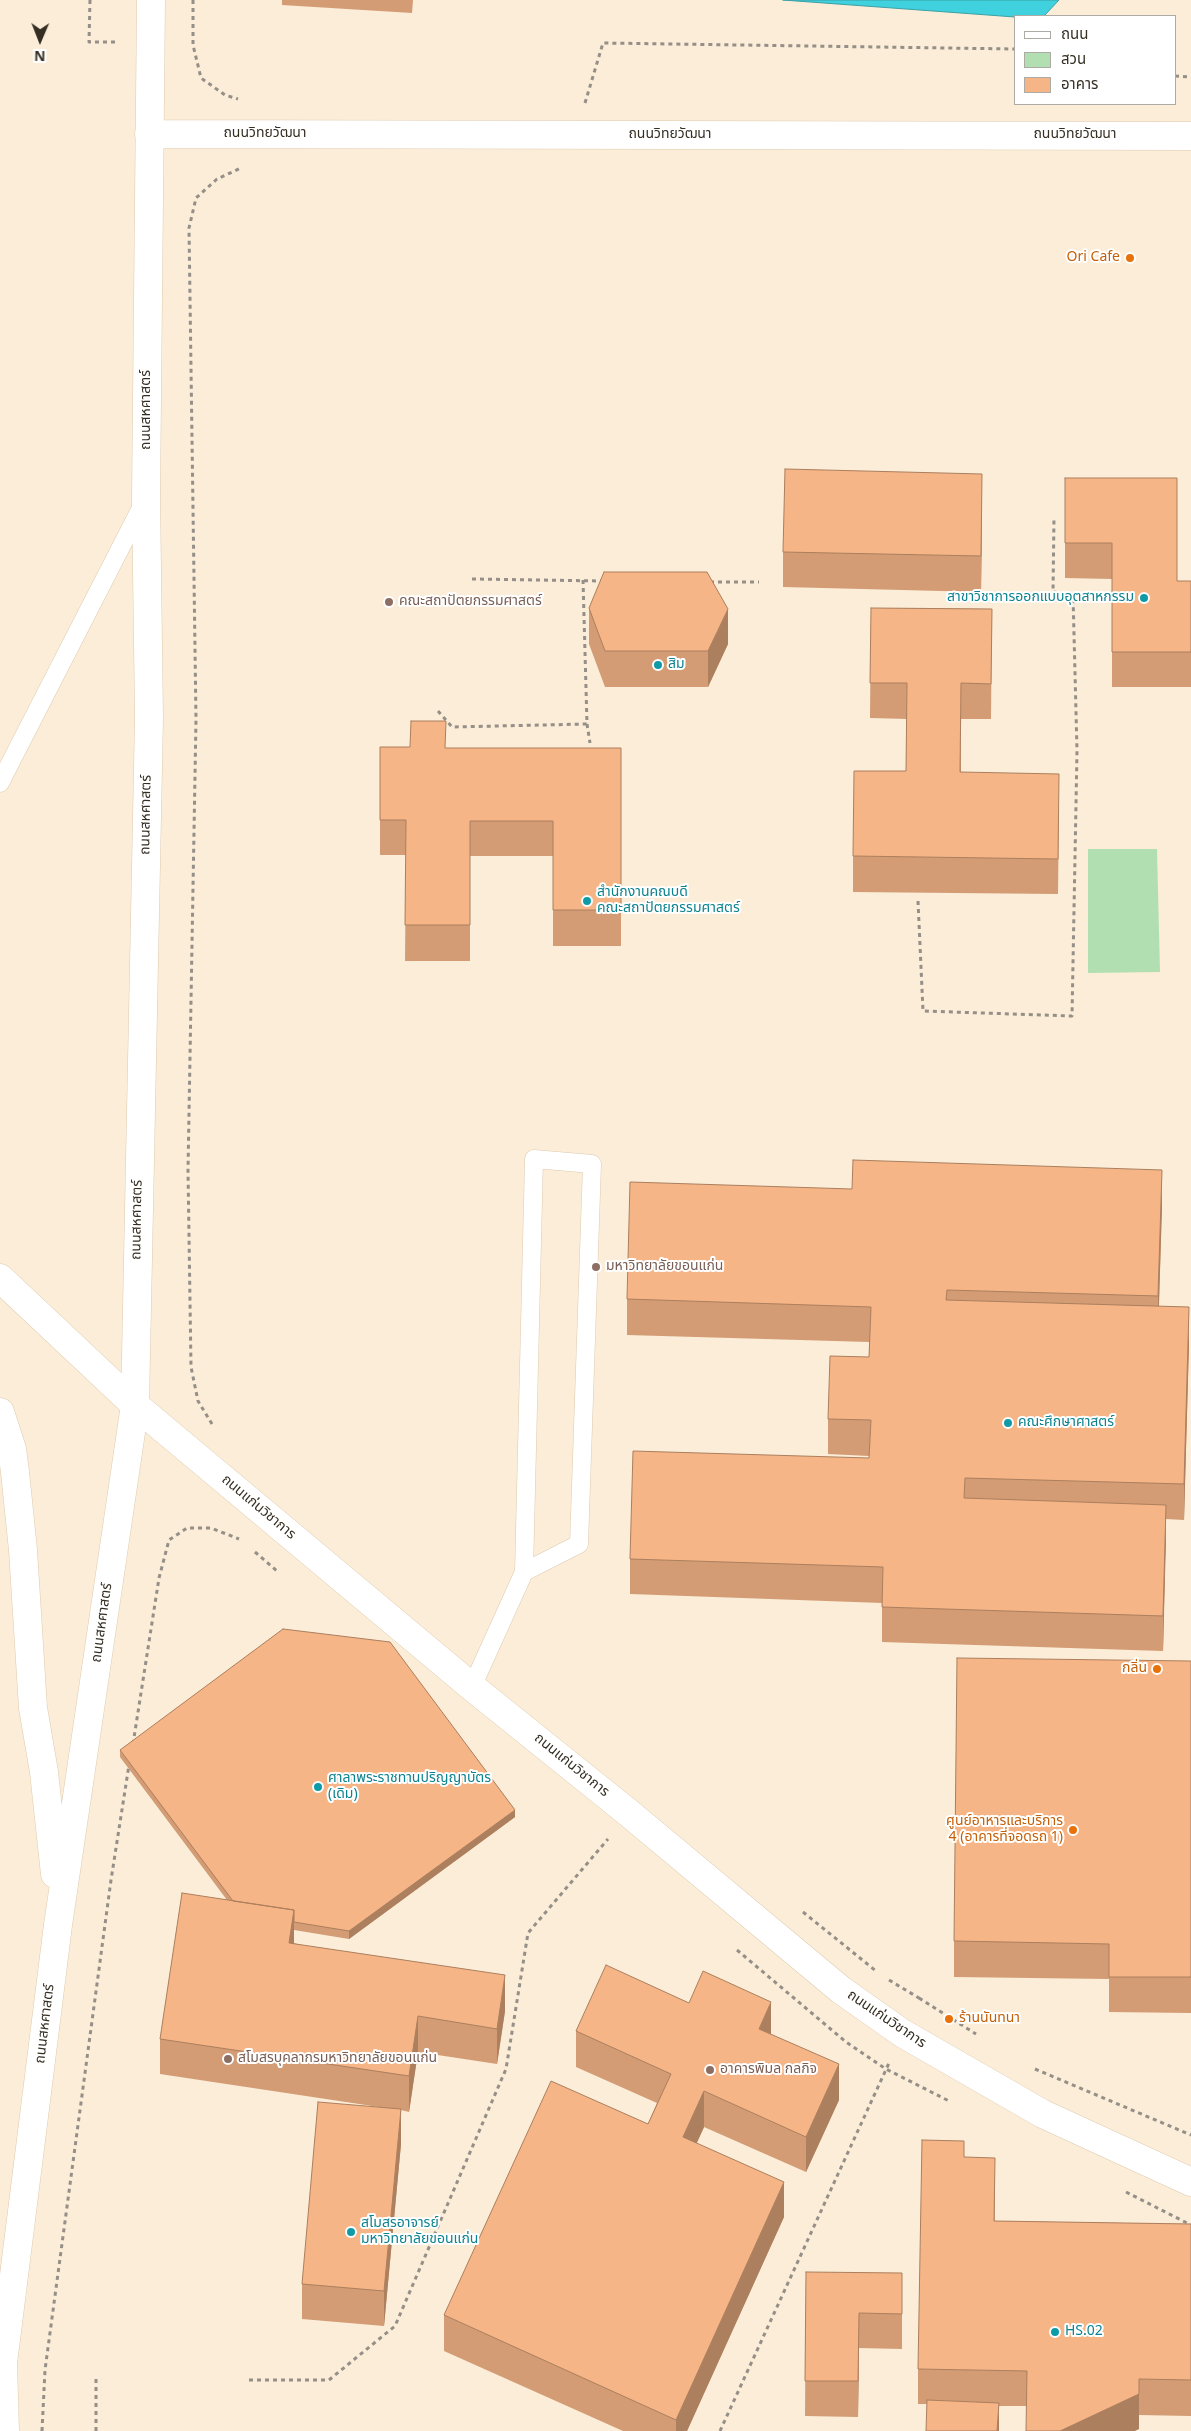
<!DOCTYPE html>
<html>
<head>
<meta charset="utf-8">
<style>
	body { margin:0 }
	#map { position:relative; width:1191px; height:2431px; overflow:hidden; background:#fcf8f3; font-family:Georgia,"Noto Sans Thai",serif }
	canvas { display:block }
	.legend { position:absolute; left:1014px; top:15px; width:162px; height:90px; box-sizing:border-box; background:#fff; border:1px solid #aeaba7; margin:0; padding:6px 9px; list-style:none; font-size:15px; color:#352e23 }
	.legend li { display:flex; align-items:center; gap:10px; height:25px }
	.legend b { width:25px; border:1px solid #aeaba7 }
	.north { position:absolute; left:15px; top:15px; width:50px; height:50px; -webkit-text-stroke:4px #fff; paint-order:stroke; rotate:181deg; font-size:14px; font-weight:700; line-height:20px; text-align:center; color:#352e23 }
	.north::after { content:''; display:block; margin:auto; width:18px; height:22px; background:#352e23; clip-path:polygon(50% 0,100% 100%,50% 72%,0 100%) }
</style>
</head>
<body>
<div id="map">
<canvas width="1191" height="2431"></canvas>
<ul class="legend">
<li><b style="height:6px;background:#fff"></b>ถนน</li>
<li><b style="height:14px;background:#b2dfb2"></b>สวน</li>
<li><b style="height:14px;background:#f5b587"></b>อาคาร</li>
</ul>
<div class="north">N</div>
</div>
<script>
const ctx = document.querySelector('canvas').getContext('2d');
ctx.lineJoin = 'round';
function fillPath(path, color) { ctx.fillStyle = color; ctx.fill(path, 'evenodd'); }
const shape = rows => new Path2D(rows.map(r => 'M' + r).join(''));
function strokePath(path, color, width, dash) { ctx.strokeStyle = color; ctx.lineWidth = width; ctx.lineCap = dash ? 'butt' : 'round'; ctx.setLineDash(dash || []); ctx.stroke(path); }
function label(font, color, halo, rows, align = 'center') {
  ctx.font = font + ' Georgia,"Noto Sans Thai",serif'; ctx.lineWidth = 4; ctx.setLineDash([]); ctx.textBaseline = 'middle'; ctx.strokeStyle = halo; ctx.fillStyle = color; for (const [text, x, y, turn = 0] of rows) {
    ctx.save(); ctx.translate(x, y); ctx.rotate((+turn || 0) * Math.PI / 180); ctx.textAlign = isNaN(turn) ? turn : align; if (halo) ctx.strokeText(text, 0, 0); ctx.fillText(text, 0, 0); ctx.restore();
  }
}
const built = shape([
	[0,0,1191,0,1191,2431,0,2431],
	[1015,16,1175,16,1175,104,1015,104]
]);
const green = shape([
	[1088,849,1157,849,1160,972,1088,973]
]);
const water = shape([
	[783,0,1059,0,1044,16,1015,17,783,0]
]);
const path = shape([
	[90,0,89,42,117,42],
	[193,0,193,45,201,78,225,95,238,99],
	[1175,76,1191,77],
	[585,103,603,43,1015,49],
	[472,579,604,581],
	[583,580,587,724,590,743],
	[710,582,759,582],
	[438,711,452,727,587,724],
	[918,901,923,1011,1072,1016,1077,751,1073,595,1053,592,1054,517],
	[212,1424,198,1401,191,1367,188,1170,196,719,189,228,196,198,217,179,241,168],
	[255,1552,277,1571],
	[133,1744,159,1578,169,1540,187,1528,211,1528,239,1539],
	[803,1912,876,1971],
	[737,1950,846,2042,886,2069,951,2102],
	[889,1980,919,1998],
	[919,1998,976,2034],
	[1035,2069,1191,2135],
	[1126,2192,1191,2225],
	[96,2379,96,2431],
	[249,2380,329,2380,395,2326,506,2069,528,1933,608,1839],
	[42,2431,45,2370,111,1880,129,1765],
	[720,2431,889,2063]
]);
const lane = shape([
	[0,783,143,504],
	[472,1687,524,1572,534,1159,592,1164,579,1544,524,1572]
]);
const street = shape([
	[149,134,1191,136],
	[0,1278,135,1405,472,1687,630,1814,841,1990,902,2033,1043,2114,1191,2182],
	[0,1412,12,1449,15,1472,23,1550,33,1708,44,1772,55,1874],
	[5,2431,3,2363,58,1925,135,1405,149,718,146,497,151,0]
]);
const wall = shape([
	[282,0,413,0,412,13,282,5],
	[1065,478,1177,581,1191,581,1191,687,1112,687,1112,579,1065,578],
	[982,509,981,592,783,587,783,552],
	[589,608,728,644,708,687,605,687,589,644],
	[871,608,992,609,991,719,961,719,961,772,1059,810,1058,894,853,892,853,856,906,771,907,719,870,718],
	[380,747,446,748,621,748,621,946,553,946,553,856,470,856,470,961,405,961,406,855,380,855],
	[1162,1205,1159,1306,1189,1343,1184,1520,1166,1519,1163,1651,882,1642,882,1603,630,1594,630,1559,869,1458,869,1456,828,1454,828,1419,869,1357,869,1342,627,1335,627,1299],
	[1191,1661,1191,2013,1109,2012,1109,1979,954,1977,954,1941],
	[120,1750,515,1817,349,1939,294,1930,294,1943,505,2011,497,2064,418,2052,409,2112,401,2110,401,2144,384,2326,302,2319,302,2284,379,2107,160,2074,160,2039,227,1900,120,1757],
	[689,2003,771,2034,839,2100,806,2172,704,2127,697,2143,784,2217,687,2431,623,2431,444,2351,444,2315,648,2124,657,2103,576,2067,576,2031],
	[964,2157,995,2193,994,2221,1191,2224,1191,2416,1139,2415,1139,2429,1026,2406,999,2406,999,2431,927,2404,918,2404,918,2369],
	[806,2272,902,2309,902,2349,859,2348,858,2417,805,2416]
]);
const shadedWall = shape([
	[982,474,982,509,981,592,981,556],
	[728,609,728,644,708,687,708,651],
	[1162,1170,1162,1205,1158,1332,1158,1296],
	[1189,1307,1189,1343,1184,1520,1184,1484],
	[1166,1505,1166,1540,1163,1651,1163,1616],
	[515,1810,515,1817,349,1939,349,1931],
	[294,1910,294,1945,289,1943],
	[505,1975,505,2011,497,2064,497,2029],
	[771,2002,771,2037,759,2029],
	[418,2016,418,2052,409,2112,409,2076],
	[839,2064,839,2100,806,2172,806,2137],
	[704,2091,704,2127,683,2172,683,2137],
	[401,2109,401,2144,384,2326,384,2291],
	[995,2158,995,2193,994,2256,994,2221],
	[784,2182,784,2217,687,2431,676,2431,676,2420],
	[859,2313,859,2348,858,2417,858,2381],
	[1139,2379,1139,2429,1135,2431,1060,2431],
	[999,2403,999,2431,997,2431]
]);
const building = shape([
	[785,469,982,474,981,556,783,552,785,469],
	[1065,478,1177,478,1177,581,1191,581,1191,652,1112,652,1112,543,1065,543,1065,478],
	[604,572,707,572,728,609,708,651,605,651,589,608,604,572],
	[871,608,992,609,991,684,961,683,960,772,1059,774,1058,859,853,856,854,771,906,771,907,683,870,683,871,608],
	[411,721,446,721,445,748,621,748,621,910,553,910,553,821,470,821,470,925,405,925,406,820,380,820,380,747,410,747,411,721],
	[853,1160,1162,1170,1158,1296,947,1290,946,1300,1189,1307,1184,1484,965,1478,964,1498,1166,1505,1163,1616,882,1607,883,1567,630,1559,633,1451,869,1458,871,1420,828,1419,830,1356,869,1357,871,1307,627,1299,630,1182,852,1189,853,1160],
	[283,1629,390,1642,515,1810,349,1931,294,1922,294,1910,233,1901,120,1750,283,1629],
	[957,1658,1191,1661,1191,1977,1109,1977,1109,1944,954,1941,957,1658],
	[182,1893,294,1910,289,1943,505,1975,497,2029,418,2016,409,2076,160,2039,182,1893],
	[606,1965,689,2003,703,1971,771,2002,759,2029,839,2064,806,2137,704,2091,683,2137,784,2182,676,2420,444,2315,551,2081,648,2124,671,2074,576,2031,606,1965],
	[318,2102,401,2109,384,2291,302,2284,318,2102],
	[922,2140,964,2141,964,2157,995,2158,994,2221,1191,2224,1191,2380,1139,2379,1139,2394,1060,2431,1026,2431,1027,2371,918,2369,922,2140],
	[806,2272,902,2273,902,2314,859,2313,858,2381,805,2381,806,2272],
	[927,2400,999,2403,997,2431,926,2431,927,2400]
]);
const markers = [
	[1130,258,5,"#e8710a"],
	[1144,598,5,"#0f9aa8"],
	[389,602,5,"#8d6e63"],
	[658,665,5,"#0f9aa8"],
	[587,901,5,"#0f9aa8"],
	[596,1267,5,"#8d6e63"],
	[1008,1423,5,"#0f9aa8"],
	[1157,1669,5,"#e8710a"],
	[318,1787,5,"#0f9aa8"],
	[1073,1830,5,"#e8710a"],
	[949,2019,5,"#e8710a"],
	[228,2059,5,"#8d6e63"],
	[710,2070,5,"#8d6e63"],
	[351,2232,5,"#0f9aa8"],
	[1055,2332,5,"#0f9aa8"]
];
const streetNames = [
	["ถนนวิทยวัฒนา",265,134],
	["ถนนวิทยวัฒนา",670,135],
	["ถนนวิทยวัฒนา",1075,135],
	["ถนนสหศาสตร์",147,410,-90],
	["ถนนสหศาสตร์",147,815,-89],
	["ถนนสหศาสตร์",138,1220,-89],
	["ถนนแก่นวิชาการ",258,1508,40],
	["ถนนสหศาสตร์",103,1623,-82],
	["ถนนแก่นวิชาการ",571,1766,39],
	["ถนนแก่นวิชาการ",886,2020,34],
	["ถนนสหศาสตร์",46,2024,-83]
];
const foodNames = [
	["Ori Cafe",1120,258],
	["กลิ่น",1147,1669],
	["ศูนย์อาหารและบริการ",1063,1822],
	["4 (อาคารที่จอดรถ 1)",1063,1838],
	["ร้านนันทนา",959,2019,"left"]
];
const cultureNames = [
	["สาขาวิชาการออกแบบอุตสาหกรรม",1134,598,"right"],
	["สิม",668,665],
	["สำนักงานคณบดี",597,893],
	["คณะสถาปัตยกรรมศาสตร์",597,909],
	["คณะศึกษาศาสตร์",1018,1423],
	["ศาลาพระราชทานปริญญาบัตร",328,1779],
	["(เดิม)",328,1795],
	["สโมสรอาจารย์",361,2224],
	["มหาวิทยาลัยขอนแก่น",361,2240],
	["HS.02",1065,2332]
];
const educationNames = [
	["คณะสถาปัตยกรรมศาสตร์",399,602],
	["มหาวิทยาลัยขอนแก่น",606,1267],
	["สโมสรบุคลากรมหาวิทยาลัยขอนแก่น",238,2059],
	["อาคารพิมล กลกิจ",720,2070]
];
fillPath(built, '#fbedd8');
fillPath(green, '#b2dfb2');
fillPath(water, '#3fd1dd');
strokePath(water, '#3ca0a5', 1);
strokePath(lane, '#decbaf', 19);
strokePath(street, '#decbaf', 29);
strokePath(path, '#958f87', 3, [4, 4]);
strokePath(lane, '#fff', 18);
strokePath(street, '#fff', 28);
fillPath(wall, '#d39c74');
fillPath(shadedWall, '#ac7f5e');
fillPath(building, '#f5b587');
strokePath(building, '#ac7f5e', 1);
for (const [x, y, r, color] of markers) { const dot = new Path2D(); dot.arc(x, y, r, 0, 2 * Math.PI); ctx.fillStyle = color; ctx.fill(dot); strokePath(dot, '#fff', 2); }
label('14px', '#352e23', '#fff', streetNames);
label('14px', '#c56008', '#fff', foodNames, 'right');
label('14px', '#0d838f', '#fff', cultureNames, 'left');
label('14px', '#785e54', '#fff', educationNames, 'left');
</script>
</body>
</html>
